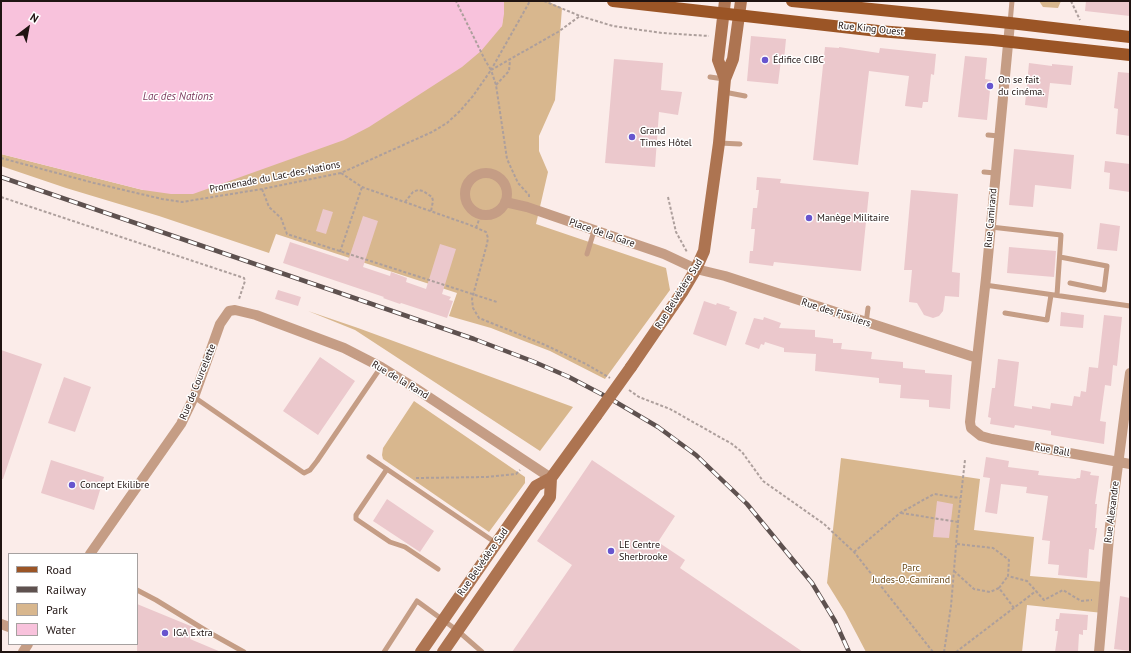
<!DOCTYPE html>
<html>
<head>
<meta charset="utf-8">
<style>
	body { margin:0 }
	#map { position:relative; width:1131px; height:653px; overflow:hidden; background:#fbece9; font-family:"PT Sans",sans-serif }
	canvas { display:block }
	.frame { position:absolute; inset:0; border:2px solid #201412; pointer-events:none }
	.legend { position:absolute; left:8px; top:553px; width:130px; height:92px; box-sizing:border-box; background:#fff; border:1px solid #a6a1a0; margin:0; padding:5px 7px; list-style:none; font-size:12px; color:#201412 }
	.legend li { display:flex; align-items:center; gap:8px; height:20px }
	.legend b { width:20px; border:1px solid #a6a1a0 }
	.north { position:absolute; left:8px; top:8px; width:40px; height:40px; -webkit-text-stroke:3px #fff; paint-order:stroke; rotate:32deg; font-size:11px; font-weight:700; line-height:16px; text-align:center; color:#201412 }
	.north::after { content:''; display:block; margin:auto; width:14px; height:18px; background:#201412; clip-path:polygon(50% 0,100% 100%,50% 72%,0 100%) }
</style>
</head>
<body>
<div id="map">
<canvas width="1131" height="653"></canvas>
<div class="frame"></div>
<ul class="legend">
<li><b style="height:5px;background:#9b5526"></b>Road</li>
<li><b style="height:5px;background:#5e514f"></b>Railway</li>
<li><b style="height:11px;background:#d8b78e"></b>Park</li>
<li><b style="height:11px;background:#f8c2dc"></b>Water</li>
</ul>
<div class="north">N</div>
</div>
<script>
const ctx = document.querySelector('canvas').getContext('2d');
ctx.lineJoin = 'round';
function fillPath(path, color) { ctx.fillStyle = color; ctx.fill(path, 'evenodd'); }
const shape = rows => new Path2D(rows.map(r => 'M' + r).join(''));
function strokePath(path, color, width, dash) { ctx.strokeStyle = color; ctx.lineWidth = width; ctx.lineCap = dash ? 'butt' : 'round'; ctx.setLineDash(dash || []); ctx.stroke(path); }
function label(font, color, halo, rows, align = 'center') {
  ctx.font = font + ' "PT Sans",sans-serif'; ctx.lineWidth = 3; ctx.setLineDash([]); ctx.textBaseline = 'middle'; ctx.strokeStyle = halo; ctx.fillStyle = color; for (const [text, x, y, turn = 0] of rows) {
    ctx.save(); ctx.translate(x, y); ctx.rotate((+turn || 0) * Math.PI / 180); ctx.textAlign = isNaN(turn) ? turn : align; if (halo) ctx.strokeText(text, 0, 0); ctx.fillText(text, 0, 0); ctx.restore();
  }
}
const green = shape([
	[504,1,547,1,562,8,555,100,539,136,539,151,548,172,536,224,666,268,670,290,605,379,550,351,524,341,491,328,449,316,457,293,276,234,269,253,159,216,66,188,1,166,1,154,143,190,502,26],
	[1039,1,1061,1,1058,8,1043,7],
	[308,311,358,328,573,407,540,451,355,330],
	[414,401,525,477,525,483,489,532,383,459,382,455,383,448],
	[841,458,980,479,974,530,1034,537,1030,576,1104,582,1103,613,1027,605,1022,652,866,652,845,612,827,583]
]);
const water = shape([
	[1,1,504,1,504,14,502,26,481,51,462,67,369,127,344,140,193,194,171,194,143,190,1,154]
]);
const building = shape([
	[1086,1,1130,1,1130,16,1085,11],
	[751,36,786,39,784,60,781,60,778,84,747,81],
	[825,47,839,48,839,47,879,53,880,48,936,54,934,75,931,74,928,102,923,102,922,108,905,106,909,76,869,71,858,165,813,160],
	[965,56,987,58,985,79,991,80,987,120,958,117],
	[614,59,663,63,661,90,682,92,678,115,659,112,655,167,605,163],
	[1029,63,1052,66,1052,64,1073,66,1071,85,1050,83,1047,108,1025,105],
	[1118,72,1130,73,1130,136,1116,134,1118,109,1114,108],
	[1014,149,1074,155,1071,189,1035,185,1033,207,1009,205],
	[1105,161,1130,164,1130,192,1109,189,1110,173,1104,172],
	[757,177,781,179,780,183,869,192,861,271,774,262,773,266,749,263,750,251,753,251,755,229,751,229,753,208,757,208,759,190,756,190],
	[911,190,958,194,952,272,960,273,959,297,945,296,943,311,939,316,933,318,924,315,917,303,909,302,912,270,904,270],
	[323,209,333,212,326,234,316,231],
	[363,216,378,221,363,267,390,276,391,272,407,278,406,282,426,289,440,244,456,249,442,294,451,297,449,300,453,301,447,318,401,303,400,304,383,298,384,297,283,263,290,242,348,261],
	[1100,223,1120,226,1117,251,1097,249],
	[1009,247,1056,251,1054,277,1007,273],
	[278,290,301,297,298,306,275,299],
	[704,301,716,305,717,303,730,307,729,309,737,312,726,346,693,334],
	[1061,312,1084,315,1083,328,1060,326],
	[1104,315,1122,317,1117,366,1113,365,1111,386,1105,385,1100,421,1106,422,1104,444,1051,435,1051,431,1015,425,1014,428,990,424,991,418,988,417,992,388,995,388,998,359,1019,362,1014,406,1032,409,1032,406,1050,409,1051,403,1072,406,1074,396,1080,397,1081,391,1086,392,1089,367,1098,368],
	[764,317,781,323,779,328,815,330,815,337,833,339,833,343,842,343,841,349,872,352,871,359,903,362,903,368,925,370,925,373,952,375,950,409,929,407,929,400,900,398,901,385,879,383,879,378,815,371,816,354,784,352,784,348,765,342,764,345,761,344,759,349,745,344,754,318,763,320],
	[1,350,42,364,3,479,1,479],
	[320,357,355,381,318,435,283,411],
	[64,377,91,387,75,432,48,423],
	[986,457,1009,461,1008,467,1039,471,1038,475,1076,479,1077,478,1080,478,1081,470,1091,472,1090,475,1099,476,1095,504,1097,504,1095,528,1097,528,1094,550,1089,549,1087,578,1058,575,1059,565,1048,564,1050,541,1042,540,1048,496,1026,493,1027,487,1001,484,997,514,985,512,990,478,983,477],
	[51,460,104,477,94,510,41,493],
	[592,460,675,516,658,542,685,560,680,568,803,652,512,652,572,565,537,541],
	[387,499,434,531,420,552,373,521],
	[937,501,953,504,949,538,933,537],
	[1120,596,1130,598,1130,651,1114,649],
	[137,604,193,627,194,628,190,639,221,652,137,652],
	[1060,613,1088,615,1087,630,1083,630,1083,635,1079,634,1078,652,1055,652,1058,631,1055,631,1056,619,1059,619]
]);
const path = shape([
	[544,1,580,16],
	[1071,1,1080,20],
	[491,70,558,32,580,16,613,26,662,33,709,36],
	[496,85,509,71,510,60],
	[1,158,94,183,162,199,182,202,262,189,341,173,432,132,447,123,460,111,473,96,491,70,485,60,456,1],
	[341,173,362,187,470,225,486,232,488,238,487,244,472,299,473,308,479,318,543,344,586,364,610,378],
	[262,189,269,207,281,218,287,234,497,302],
	[1,197,244,278,245,281,239,299],
	[529,197,529,195,518,183,507,159,496,85,491,70,530,1],
	[668,197,676,232,687,252],
	[405,202,413,192,418,190,423,191,432,197,433,201,431,211],
	[476,228,481,214],
	[340,252,362,187],
	[629,390,639,397,670,409,732,444,742,452,763,481,824,524,854,552,933,652],
	[416,478,487,477,516,474,520,470],
	[901,513,958,522],
	[957,544,993,548,1009,560,1008,576,1027,581,1044,600,1063,590,1081,601,1092,600],
	[854,552,900,513,934,494,960,498],
	[954,571,974,589,990,592,999,588,1014,608],
	[999,588,1008,576],
	[944,652,951,606,958,522,965,460],
	[956,652,1036,591]
]);
const service = shape([
	[1010,23,1012,1],
	[710,77,724,79],
	[724,92,745,96],
	[988,135,999,136],
	[719,143,740,144],
	[984,172,995,173],
	[991,227,1061,235,1057,295],
	[587,254,594,231],
	[1060,257,1107,266,1104,290,1070,283],
	[985,285,1130,306],
	[1005,313,1047,320,1051,295],
	[866,323,868,308],
	[194,397,304,473,310,470,317,461,381,367],
	[369,457,496,543],
	[387,469,356,515,356,519,390,542,405,547,438,569],
	[137,590,156,600,210,633,244,652],
	[384,652,417,601,458,631,482,652]
]);
const minor = shape([
	[1010,23,986,278,970,422,971,428,981,436,992,439,1130,464],
	'465 194a21 21 0 1 1 42 0a21 21 0 1 1-42 0Z',
	[505,202,527,207,562,219,664,254,696,269,725,276,977,358],
	[90,554,181,424,194,397,220,324,229,311,235,310,256,315,344,348,381,367,415,388,551,478],
	[1,624,9,627],
	[23,652,28,644],
	[1099,652,1110,526,1130,373]
]);
const secondary = shape([
	[725,79,718,60,725,1],
	[631,367,683,291,696,269,704,251,719,143,725,79,733,59,741,1],
	[421,652,527,499,536,486,551,478,596,416],
	[443,652,550,497,551,478]
]);
const primary = shape([
	[613,1,878,31,993,40,1130,55],
	[792,1,1010,23,1130,37]
]);
const rail = shape([
	[1,177,474,339,532,361,569,377,609,398,658,427,696,455,747,504,812,583,835,621,849,652]
]);
const secondaryBridge = shape([
	[596,416,631,367]
]);
const markers = [
	[765,60,4,"#6755ce"],
	[990,86,4,"#6755ce"],
	[632,137,4,"#6755ce"],
	[809,218,4,"#6755ce"],
	[72,485,4,"#6755ce"],
	[611,551,4,"#6755ce"],
	[165,633,4,"#6755ce"]
];
const streetNames = [
	["Rue King Ouest",871,29,6],
	["Promenade du Lac-des-Nations",275,177,-11],
	["Rue Camirand",991,218,-85],
	["Place de la Gare",602,233,19],
	["Rue Belvédère Sud",679,294,-58],
	["Rue des Fusiliers",836,313,18],
	["Rue de la Rand",400,380,31],
	["Rue de Courcelette",198,382,-68],
	["Rue Ball",1052,450,10],
	["Rue Alexandre",1112,512,-83],
	["Rue Belvédère Sud",483,562,-55]
];
const poiNames = [
	["Édifice CIBC",773,60],
	["On se fait",998,80],
	["du cinéma.",998,92],
	["Grand",640,131],
	["Times Hôtel",640,143],
	["Manège Militaire",817,218],
	["Concept Ekilibre",80,485],
	["LE Centre",619,545],
	["Sherbrooke",619,557],
	["IGA Extra",173,633]
];
const parkNames = [
	["Parc",911,568],
	["Judes-O.-Camirand",911,580]
];
const waterNames = [
	["Lac des Nations",178,97]
];
fillPath(green, '#d8b78e');
fillPath(water, '#f8c2dc');
fillPath(building, '#ebc8cc');
strokePath(path, '#ad9f9c', 2, [3, 2]);
strokePath(service, '#c59d85', 5);
strokePath(minor, '#c59d85', 10);
strokePath(secondary, '#ad7451', 12);
strokePath(primary, '#9b5526', 12);
strokePath(rail, '#5e514f', 4.5);
strokePath(rail, '#fff', 3, [9]);
strokePath(secondaryBridge, '#ad7451', 12);
for (const [x, y, r, color] of markers) { const dot = new Path2D(); dot.arc(x, y, r, 0, 2 * Math.PI); ctx.fillStyle = color; ctx.fill(dot); strokePath(dot, '#fff', 1.5); }
label('10px', '#201412', '#fff', streetNames);
label('10px', '#201412', '#fff', poiNames, 'left');
label('10px', '#6a4816', '#fff', parkNames);
label('italic 11px', '#7d3c5f', '#fff', waterNames);
</script>
</body>
</html>
